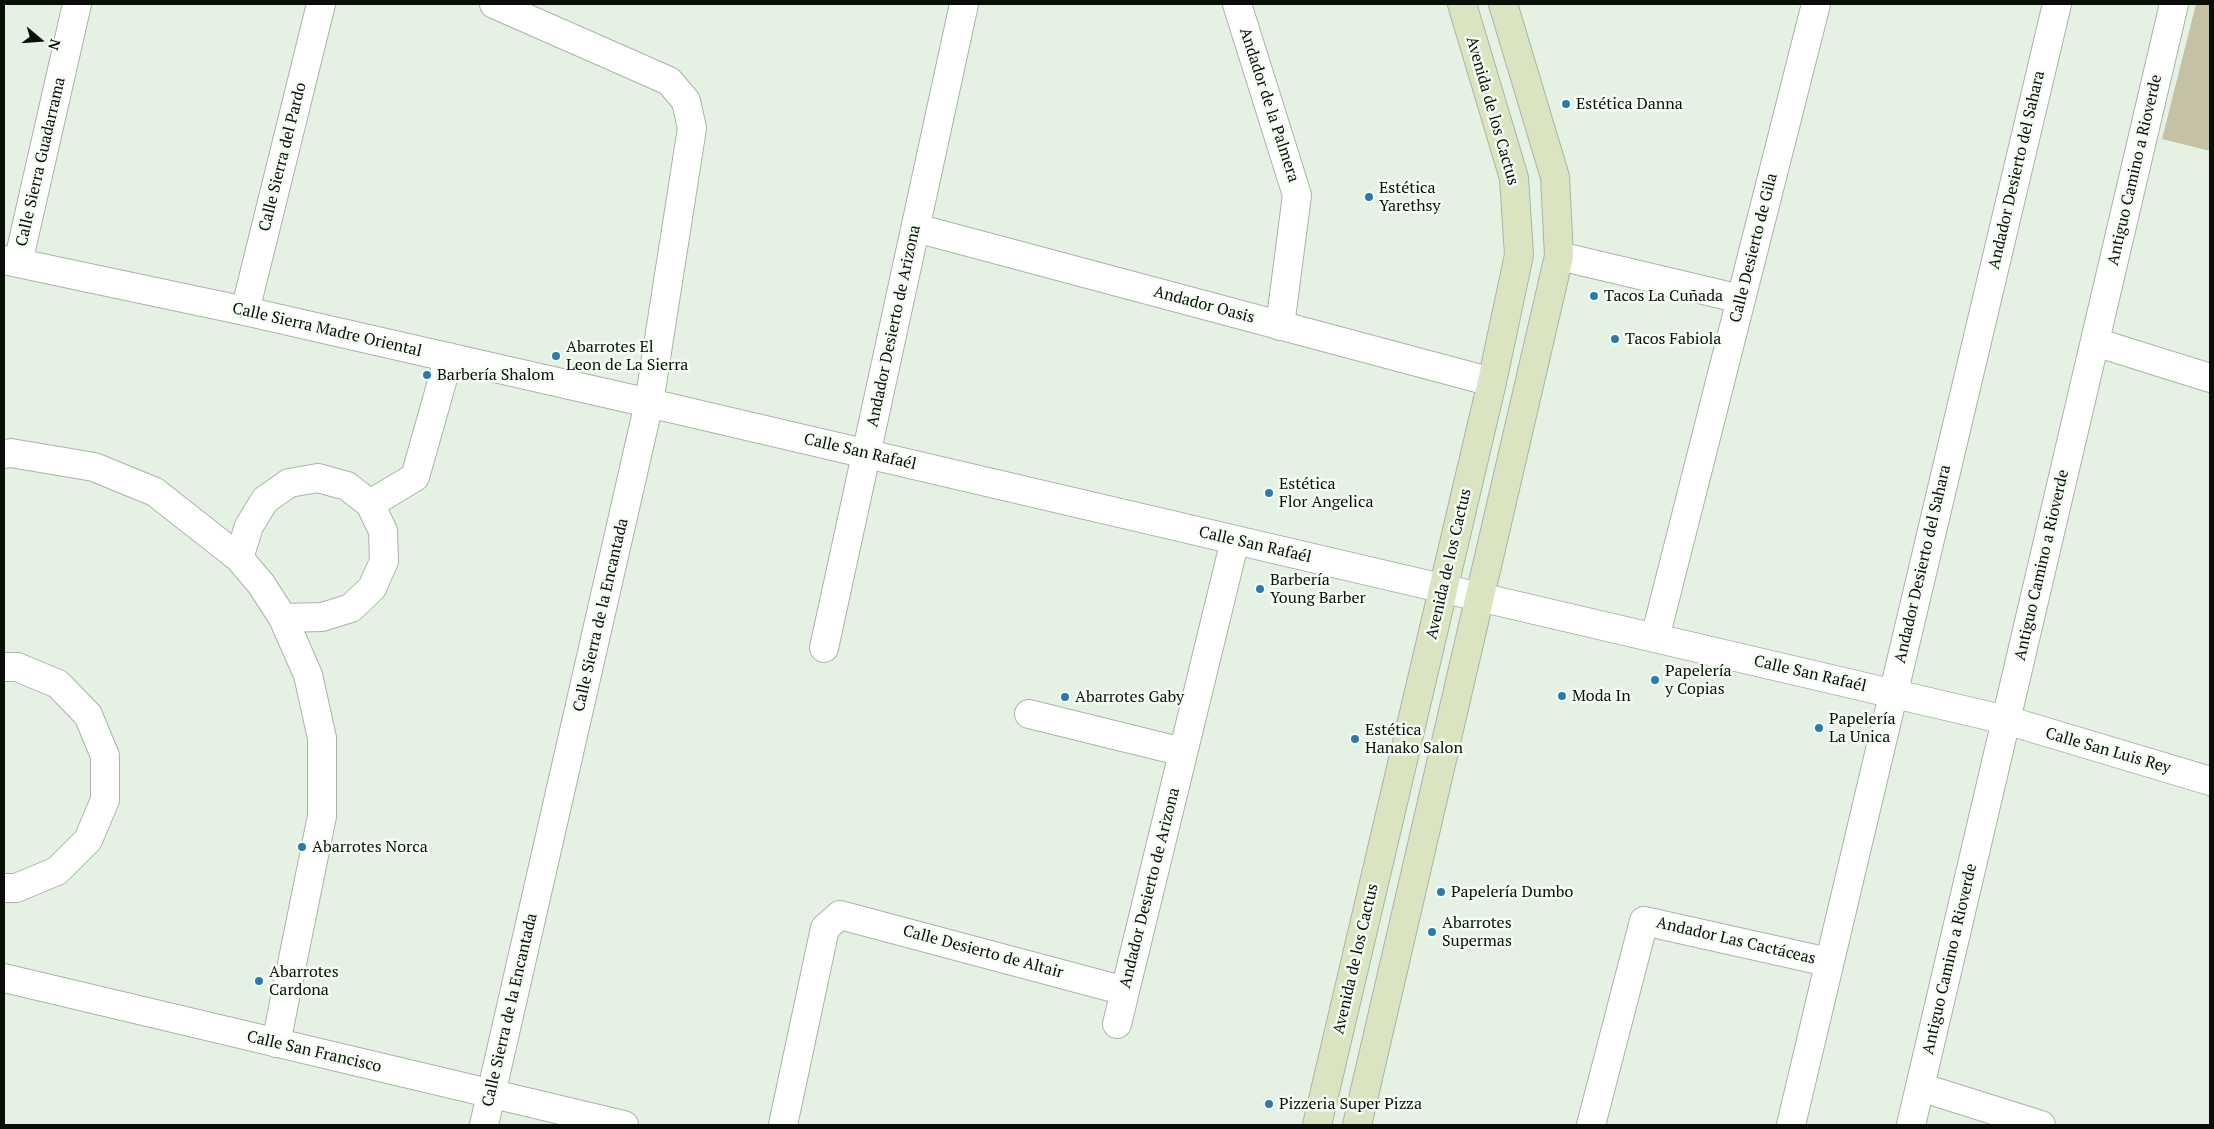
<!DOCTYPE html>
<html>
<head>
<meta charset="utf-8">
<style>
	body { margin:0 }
	#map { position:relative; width:2214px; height:1129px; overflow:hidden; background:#e5f2e3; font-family:"PT Serif",serif }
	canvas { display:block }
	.frame { position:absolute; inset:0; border:5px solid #0a0e09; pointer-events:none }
	.north { position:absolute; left:15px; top:15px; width:50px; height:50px; -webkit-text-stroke:4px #f4fef2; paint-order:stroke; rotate:108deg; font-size:14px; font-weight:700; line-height:20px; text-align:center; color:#0a0e09 }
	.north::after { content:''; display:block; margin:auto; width:18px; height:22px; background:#0a0e09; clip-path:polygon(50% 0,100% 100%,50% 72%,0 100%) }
</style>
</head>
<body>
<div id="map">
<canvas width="2214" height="1129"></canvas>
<div class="frame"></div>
<div class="north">N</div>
</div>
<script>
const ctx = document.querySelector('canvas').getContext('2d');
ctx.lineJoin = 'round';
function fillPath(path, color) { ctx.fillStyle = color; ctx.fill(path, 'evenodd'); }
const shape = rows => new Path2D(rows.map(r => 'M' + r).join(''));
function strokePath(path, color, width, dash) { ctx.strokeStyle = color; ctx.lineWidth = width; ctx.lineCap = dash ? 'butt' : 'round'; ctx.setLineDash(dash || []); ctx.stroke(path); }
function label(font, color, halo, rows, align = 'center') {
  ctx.font = font + ' "PT Serif",serif'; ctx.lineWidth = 5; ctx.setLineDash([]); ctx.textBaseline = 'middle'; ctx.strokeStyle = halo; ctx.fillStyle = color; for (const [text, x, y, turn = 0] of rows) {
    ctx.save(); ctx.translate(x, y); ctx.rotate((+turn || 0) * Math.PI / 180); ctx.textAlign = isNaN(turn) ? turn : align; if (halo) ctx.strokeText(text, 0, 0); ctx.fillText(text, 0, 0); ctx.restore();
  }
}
const green = shape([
	[2196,4,2210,4,2210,151,2162,139]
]);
const street = shape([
	[1237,4,1297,195,1280,326],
	[916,228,1492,382],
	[1559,256,1741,299],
	[4,260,245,311,649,403,2006,720,2210,781],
	[18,263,77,4],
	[245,311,321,4],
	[2095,342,2210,378],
	[4,454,11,453,94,467,155,492,239,558,261,584,283,618,308,675,322,738,322,816,276,1043],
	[370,504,415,477,449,357],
	[239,558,249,526,265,500,289,483,318,478,347,486,370,504,383,531,384,561,372,588,351,608,322,617,283,618],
	[1655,638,1816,4],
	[824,648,964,4],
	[4,667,17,667,58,684,88,715,105,756,105,800,88,840,57,871,16,888,4,888],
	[1029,714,1183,752],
	[4,978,624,1125],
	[1117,1024,1235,540],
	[1920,1087,2041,1125],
	[484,1125,649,403,692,128,686,101,669,81,494,4],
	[783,1125,825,928,840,915,1125,991],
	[1591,1125,1644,921,1828,962],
	[1791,1125,2057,4],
	[1911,1125,2174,4]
]);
const secondary = shape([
	[1317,1125,1492,382,1519,255,1514,178,1462,4],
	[1357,1125,1559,256,1555,177,1503,4]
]);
const markers = [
	[1566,104,5,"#2b7aac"],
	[1369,197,5,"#2b7aac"],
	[1594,296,5,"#2b7aac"],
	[1615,339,5,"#2b7aac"],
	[556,356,5,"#2b7aac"],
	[427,375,5,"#2b7aac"],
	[1269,493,5,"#2b7aac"],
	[1260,589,5,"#2b7aac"],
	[1655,680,5,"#2b7aac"],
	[1562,696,5,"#2b7aac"],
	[1065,697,5,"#2b7aac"],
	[1819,728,5,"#2b7aac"],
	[1355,739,5,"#2b7aac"],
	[302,847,5,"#2b7aac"],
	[1441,892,5,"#2b7aac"],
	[1432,932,5,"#2b7aac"],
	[259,981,5,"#2b7aac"],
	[1269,1104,5,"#2b7aac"]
];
const poiNames = [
	["Estética Danna",1576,104],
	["Estética",1379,188],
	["Yarethsy",1379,206],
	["Tacos La Cuñada",1604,296],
	["Tacos Fabiola",1625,339],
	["Abarrotes El",566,347],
	["Leon de La Sierra",566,365],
	["Barbería Shalom",437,375],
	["Estética",1279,484],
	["Flor Angelica",1279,502],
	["Barbería",1270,580],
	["Young Barber",1270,598],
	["Papelería",1665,671],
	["y Copias",1665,689],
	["Moda In",1572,696],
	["Abarrotes Gaby",1075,697],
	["Papelería",1829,719],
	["La Unica",1829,737],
	["Estética",1365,730],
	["Hanako Salon",1365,748],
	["Abarrotes Norca",312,847],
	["Papelería Dumbo",1451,892],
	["Abarrotes",1442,923],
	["Supermas",1442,941],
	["Abarrotes",269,972],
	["Cardona",269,990],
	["Pizzeria Super Pizza",1279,1104]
];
const streetNames = [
	["Andador de la Palmera",1269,105,72],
	["Avenida de los Cactus",1492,111,74],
	["Calle Sierra del Pardo",283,157,-76],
	["Calle Sierra Guadarrama",41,162,-77],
	["Andador Desierto del Sahara",2017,170,-77],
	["Antiguo Camino a Rioverde",2135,170,-77],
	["Calle Desierto de Gila",1754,248,-76],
	["Andador Oasis",1204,305,15],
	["Andador Desierto de Arizona",894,326,-78],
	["Calle Sierra Madre Oriental",327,330,13],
	["Calle San Rafaél",860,452,13],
	["Calle San Rafaél",1255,545,13],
	["Avenida de los Cactus",1449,564,-77],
	["Andador Desierto del Sahara",1923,564,-77],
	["Antiguo Camino a Rioverde",2042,565,-77],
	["Calle Sierra de la Encantada",601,615,-77],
	["Calle San Rafaél",1810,674,13],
	["Calle San Luis Rey",2108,751,16],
	["Andador Desierto de Arizona",1150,888,-76],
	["Andador Las Cactáceas",1736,941,13],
	["Calle Desierto de Altair",983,952,15],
	["Avenida de los Cactus",1356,959,-77],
	["Antiguo Camino a Rioverde",1950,959,-77],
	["Calle Sierra de la Encantada",510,1010,-77],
	["Calle San Francisco",314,1052,13]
];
fillPath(green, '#c4c1a4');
strokePath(street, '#a8b4a7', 30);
strokePath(secondary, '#a8b4a7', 30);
strokePath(street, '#fff', 28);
strokePath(secondary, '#dbe4c1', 28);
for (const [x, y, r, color] of markers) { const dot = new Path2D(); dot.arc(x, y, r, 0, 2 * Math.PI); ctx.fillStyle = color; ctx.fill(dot); strokePath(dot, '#f4fef2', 2); }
label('16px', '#0a0e09', '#f4fef2', poiNames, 'left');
label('16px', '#0a0e09', '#f4fef2', streetNames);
</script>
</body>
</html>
